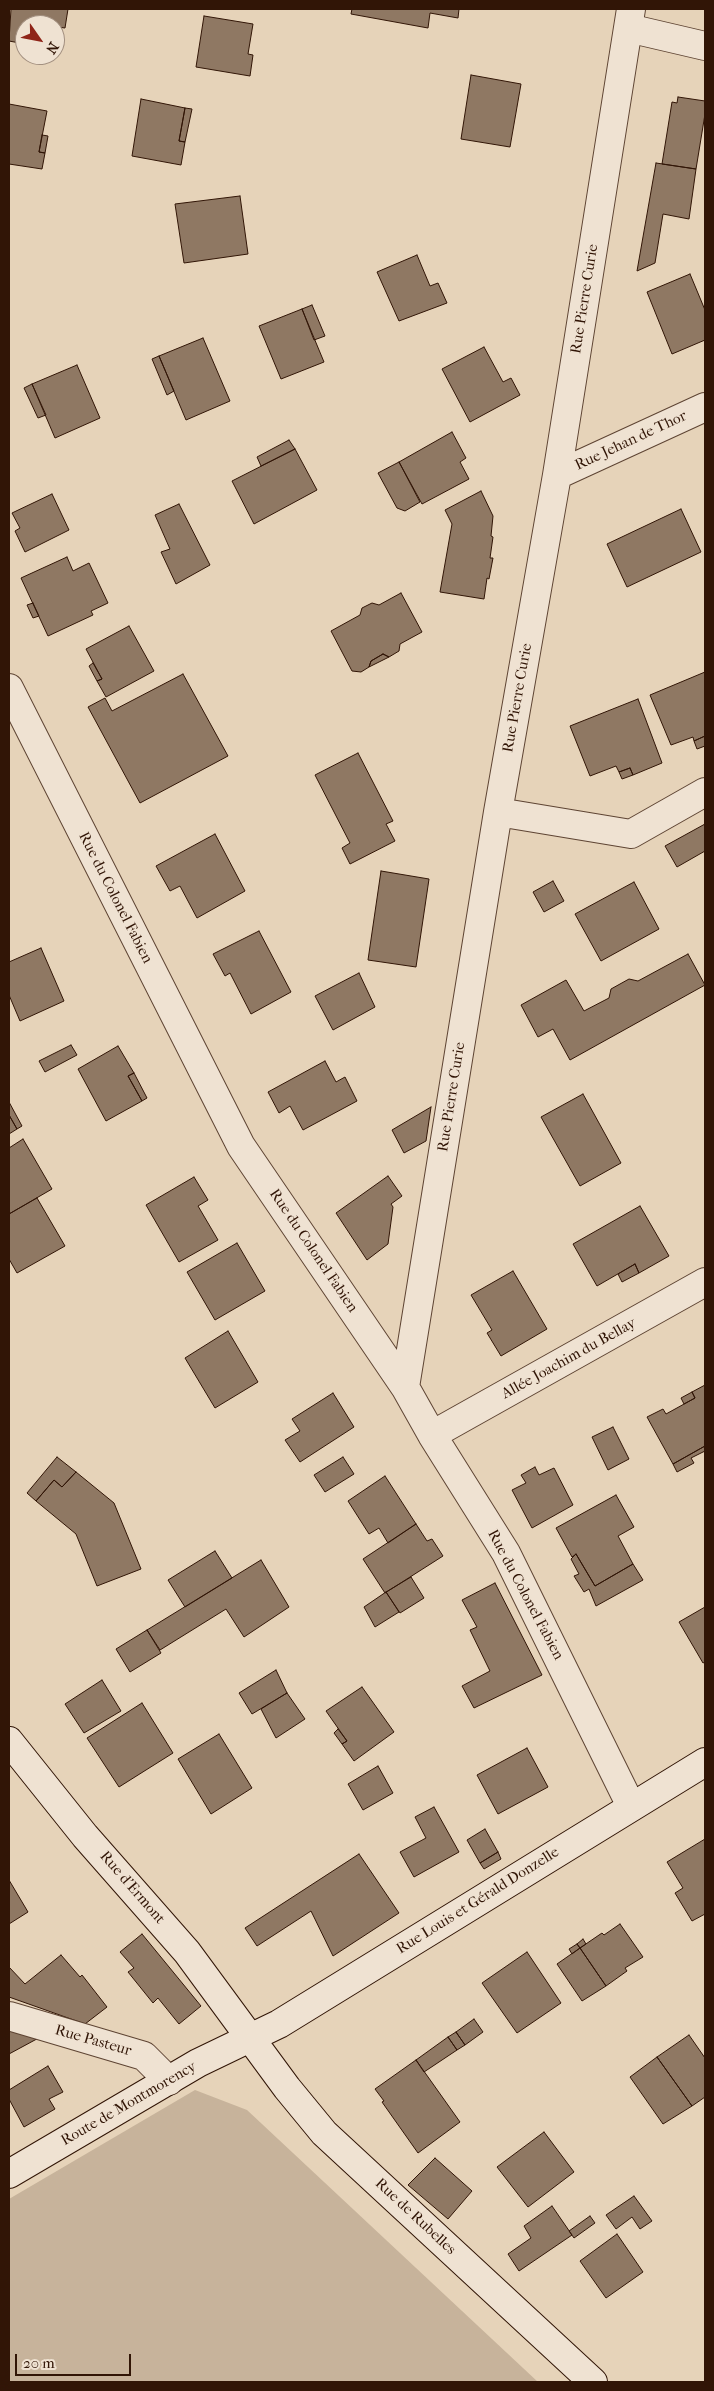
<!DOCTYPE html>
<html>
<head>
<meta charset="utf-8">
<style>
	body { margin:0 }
	#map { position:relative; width:714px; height:2391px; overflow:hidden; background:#e6d3b9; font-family:"IM FELL French Canon",serif }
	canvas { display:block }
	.frame { position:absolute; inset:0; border:10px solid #311506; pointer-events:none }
	.north { position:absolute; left:15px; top:15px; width:50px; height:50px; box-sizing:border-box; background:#efe2d2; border:1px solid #a39080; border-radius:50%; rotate:123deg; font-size:14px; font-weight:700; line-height:20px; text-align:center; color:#311506 }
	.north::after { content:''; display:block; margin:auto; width:18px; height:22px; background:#8f2418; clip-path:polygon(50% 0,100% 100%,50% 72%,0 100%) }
	.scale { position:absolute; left:15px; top:2354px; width:116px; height:22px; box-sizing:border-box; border:2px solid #311506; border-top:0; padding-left:6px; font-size:15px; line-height:18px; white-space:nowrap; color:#311506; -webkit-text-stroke:4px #efe2d2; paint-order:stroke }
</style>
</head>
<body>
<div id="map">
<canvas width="714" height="2391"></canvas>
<div class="frame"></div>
<div class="north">N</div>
<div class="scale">20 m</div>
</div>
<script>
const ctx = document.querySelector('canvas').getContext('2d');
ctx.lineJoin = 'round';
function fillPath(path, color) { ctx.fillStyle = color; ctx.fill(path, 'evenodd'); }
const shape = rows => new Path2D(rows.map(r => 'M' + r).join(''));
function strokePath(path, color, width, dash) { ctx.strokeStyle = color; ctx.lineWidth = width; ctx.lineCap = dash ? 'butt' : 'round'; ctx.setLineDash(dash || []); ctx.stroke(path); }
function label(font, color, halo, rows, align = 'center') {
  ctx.font = font + ' "IM FELL French Canon",serif'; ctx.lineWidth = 4; ctx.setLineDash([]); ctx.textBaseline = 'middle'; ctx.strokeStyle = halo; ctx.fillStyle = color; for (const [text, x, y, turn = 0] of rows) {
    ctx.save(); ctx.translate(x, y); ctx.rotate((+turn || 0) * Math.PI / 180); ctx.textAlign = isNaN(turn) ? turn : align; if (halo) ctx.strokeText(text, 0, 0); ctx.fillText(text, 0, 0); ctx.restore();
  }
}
const green = shape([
	[195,2090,247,2110,538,2382,9,2382,9,2199]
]);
const building = shape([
	[11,9,68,9,65,28,58,27,55,49,55,25,25,25,25,44,9,41,11,9],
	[352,9,459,9,458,18,430,13,428,28,351,14,352,9],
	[204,16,253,24,248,54,253,55,250,76,196,67,204,16],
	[471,75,521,84,510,147,461,139,471,75],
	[678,97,705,101,705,114,696,169,662,164,672,102,677,103,678,97],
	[141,99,185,108,179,141,185,142,181,165,132,156,141,99],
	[9,104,47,111,39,152,45,153,42,169,9,164,9,104],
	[185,108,192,109,185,142,179,141,185,108],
	[42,135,48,136,45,153,39,152,42,135],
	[656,163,696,169,689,219,663,214,655,263,637,271,656,163],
	[240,196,248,254,184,263,175,204,240,196],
	[417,255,430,286,438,283,447,303,399,321,377,272,417,255],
	[690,274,705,310,705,340,672,354,647,292,690,274],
	[312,305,325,336,314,340,302,309,312,305],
	[302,309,324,362,281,379,259,326,302,309],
	[203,338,230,401,186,420,159,356,203,338],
	[484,347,503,382,511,378,520,395,470,422,442,369,484,347],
	[159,356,174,391,167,395,152,359,159,356],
	[77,365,100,418,55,438,32,384,77,365],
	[32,384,46,415,38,418,24,388,32,384],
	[452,432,466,458,460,462,469,479,422,504,399,462,452,432],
	[289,440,295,449,261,466,257,457,289,440],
	[295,449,317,490,254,524,232,481,295,449],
	[399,462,420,502,405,511,397,508,378,473,399,462],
	[481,491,493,516,491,536,493,537,490,558,493,558,489,579,487,578,484,599,440,592,452,524,445,510,481,491],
	[52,494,69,530,25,552,15,531,20,528,12,513,52,494],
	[179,504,210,565,176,584,161,552,170,549,155,515,179,504],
	[681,509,701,552,627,587,607,544,681,509],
	[67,557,73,571,89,563,108,603,91,611,93,615,48,636,21,578,67,557],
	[401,593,422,632,400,644,399,651,389,657,383,654,371,661,369,667,361,672,352,671,331,631,360,615,362,608,372,603,379,605,401,593],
	[33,603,39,616,33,618,27,605,33,603],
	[129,626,154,671,106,697,97,681,102,679,86,649,129,626],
	[383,654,389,657,369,667,371,661,383,654],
	[93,663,102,679,97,681,89,666,93,663],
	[705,672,705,736,694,741,693,737,671,745,650,695,705,672],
	[183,674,228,756,140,803,88,707,105,698,112,711,183,674],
	[638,699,662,763,633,775,630,768,619,772,616,766,590,776,570,726,638,699],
	[705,736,705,746,697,749,694,741,705,736],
	[358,753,393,821,386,824,395,841,350,864,342,848,350,843,315,775,358,753],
	[630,768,633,775,622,779,619,772,630,768],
	[705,824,705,851,677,867,665,846,705,824],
	[215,834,245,891,197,918,180,886,170,891,156,866,215,834],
	[381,871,429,879,416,967,368,960,381,871],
	[553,881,564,901,544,912,533,892,553,881],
	[634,882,659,929,601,961,575,914,634,882],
	[259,931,291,992,251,1014,230,973,225,976,213,954,259,931],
	[41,948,64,1001,20,1021,9,995,9,962,41,948],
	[688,954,705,985,570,1060,553,1029,538,1037,521,1005,566,980,584,1011,609,998,611,989,629,979,638,981,688,954],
	[359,973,375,1007,333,1030,315,996,359,973],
	[71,1045,77,1055,45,1072,39,1061,71,1045],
	[118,1046,134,1073,128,1076,142,1101,106,1121,78,1069,118,1046],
	[325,1061,336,1082,345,1077,357,1101,303,1130,290,1106,279,1113,268,1092,325,1061],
	[134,1073,147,1098,142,1101,128,1076,134,1073],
	[583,1094,621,1163,580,1186,541,1117,583,1094],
	[9,1102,22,1126,17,1129,9,1115,9,1102],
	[431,1107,426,1141,404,1153,392,1130,431,1107],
	[9,1115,17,1129,9,1134,9,1115],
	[23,1139,52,1189,9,1214,9,1148,23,1139],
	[388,1176,402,1196,391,1204,393,1207,388,1244,367,1260,336,1213,388,1176],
	[194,1177,208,1200,198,1206,218,1240,179,1262,146,1205,194,1177],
	[37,1198,65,1246,17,1273,9,1259,9,1214,37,1198],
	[640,1206,669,1256,639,1273,635,1264,597,1286,573,1244,640,1206],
	[237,1243,265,1291,215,1320,187,1272,237,1243],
	[635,1264,639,1273,622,1282,618,1274,635,1264],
	[513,1271,547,1329,501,1356,487,1333,492,1330,471,1295,513,1271],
	[228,1331,258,1382,215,1408,185,1358,228,1331],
	[705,1385,705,1446,673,1464,647,1417,663,1409,666,1414,695,1398,692,1392,705,1385],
	[692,1392,695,1398,684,1404,681,1398,692,1392],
	[333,1393,354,1427,300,1462,285,1440,300,1431,292,1419,333,1393],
	[613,1427,629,1459,608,1470,592,1437,613,1427],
	[705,1446,705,1451,691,1458,694,1463,677,1472,673,1464,705,1446],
	[57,1457,76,1472,62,1487,54,1480,36,1501,27,1493,57,1457],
	[343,1457,354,1474,325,1492,314,1475,343,1457],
	[535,1467,539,1475,554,1468,573,1505,532,1528,512,1490,526,1483,521,1475,535,1467],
	[76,1472,114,1503,141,1569,97,1586,76,1534,36,1501,54,1480,62,1487,76,1472],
	[385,1476,416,1524,388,1543,379,1528,369,1534,348,1501,385,1476],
	[616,1495,634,1527,618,1536,633,1564,595,1586,576,1554,572,1557,556,1528,616,1495],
	[416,1524,427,1541,432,1539,443,1556,385,1593,363,1559,416,1524],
	[215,1551,232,1578,185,1607,168,1580,215,1551],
	[576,1554,595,1586,633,1564,643,1580,596,1606,589,1589,584,1592,574,1576,579,1574,571,1559,576,1554],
	[261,1560,289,1607,244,1637,226,1609,160,1650,147,1630,261,1560],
	[411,1577,424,1598,400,1613,386,1592,411,1577],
	[495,1583,542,1675,474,1708,462,1686,490,1671,470,1630,477,1627,462,1600,495,1583],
	[386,1592,399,1612,375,1627,364,1607,386,1592],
	[705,1607,705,1662,703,1663,679,1622,705,1607],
	[147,1630,161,1653,130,1672,116,1649,147,1630],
	[276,1670,287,1693,252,1714,239,1693,276,1670],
	[102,1680,121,1711,84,1733,65,1704,102,1680],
	[362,1687,394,1732,354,1761,342,1744,347,1741,326,1711,362,1687],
	[287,1693,305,1719,276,1738,261,1709,287,1693],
	[142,1703,173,1753,119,1787,87,1738,142,1703],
	[338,1729,347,1741,342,1744,334,1733,338,1729],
	[219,1734,252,1788,211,1814,178,1759,219,1734],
	[527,1748,548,1787,498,1814,477,1775,527,1748],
	[378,1766,393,1793,363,1810,348,1784,378,1766],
	[434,1807,459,1852,414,1877,400,1852,426,1838,415,1817,434,1807],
	[485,1829,498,1852,480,1863,467,1840,485,1829],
	[705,1839,705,1914,692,1921,675,1893,683,1888,667,1862,705,1839],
	[498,1852,501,1859,484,1869,480,1863,498,1852],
	[359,1854,399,1913,333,1956,311,1911,257,1946,245,1928,359,1854],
	[9,1880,28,1912,9,1924,9,1880],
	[620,1924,643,1957,625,1968,627,1971,606,1986,580,1948,602,1933,604,1935,620,1924],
	[142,1934,201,2006,179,2024,158,1998,153,2003,128,1972,134,1968,120,1952,142,1934],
	[583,1939,586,1944,580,1948,577,1944,583,1939],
	[577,1944,580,1948,572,1954,569,1949,577,1944],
	[580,1948,606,1986,582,2001,557,1964,580,1948],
	[527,1952,561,2003,517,2033,482,1983,527,1952],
	[61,1955,80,1977,82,1975,107,2007,85,2024,9,1997,9,1967,25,1984,61,1955],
	[474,2019,483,2032,465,2045,456,2032,474,2019],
	[9,2029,46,2034,9,2054,9,2029],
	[456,2032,465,2045,457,2050,448,2037,456,2032],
	[689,2035,705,2058,705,2097,692,2106,657,2057,689,2035],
	[448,2037,457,2050,424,2072,416,2060,448,2037],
	[657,2057,692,2106,663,2124,630,2077,657,2057],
	[416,2060,460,2122,418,2153,382,2102,384,2101,375,2089,416,2060],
	[48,2066,63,2092,49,2099,55,2109,24,2127,9,2099,9,2090,48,2066],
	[544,2132,574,2172,528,2207,497,2167,544,2132],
	[435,2158,472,2191,448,2219,408,2185,435,2158],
	[634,2196,652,2221,640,2229,632,2217,616,2229,606,2215,634,2196],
	[552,2206,572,2235,519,2271,508,2254,531,2238,524,2226,552,2206],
	[590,2216,595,2223,574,2238,569,2231,590,2216],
	[617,2234,643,2272,606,2298,580,2261,617,2234]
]);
const street = shape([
	[628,28,705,46],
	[557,475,705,407],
	[9,688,241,1146,405,1387,432,1435,506,1553,631,1806],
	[498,812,631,834,705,792],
	[405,1387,498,812,557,475,631,9],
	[432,1435,705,1282],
	[9,2016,144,2056,169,2081]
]);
const secondary = shape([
	[9,1741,85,1836,187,1952,287,2088,324,2133,593,2382],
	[9,2174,198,2063,279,2024,705,1762]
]);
const streetNames = [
	["Rue Pierre Curie",585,299,-81],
	["Rue Jehan de Thor",631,441,-25],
	["Rue Pierre Curie",518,698,-80],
	["Rue du Colonel Fabien",115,898,63],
	["Rue Pierre Curie",452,1097,-81],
	["Rue du Colonel Fabien",313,1251,56],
	["Allée Joachim du Bellay",569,1359,-29],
	["Rue du Colonel Fabien",525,1595,62],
	["Rue d'Ermont",132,1888,49],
	["Rue Louis et Gérald Donzelle",478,1901,-32],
	["Rue Pasteur",93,2041,16],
	["Route de Montmorency",129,2104,-30],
	["Rue de Rubelles",415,2217,43]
];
fillPath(green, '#c7b39b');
fillPath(building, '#8f7863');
strokePath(building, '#311506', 1);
strokePath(street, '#5e4433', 30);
strokePath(secondary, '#311506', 30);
strokePath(street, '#efe2d2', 28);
strokePath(secondary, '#efe2d2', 28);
label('15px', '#311506', '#efe2d2', streetNames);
</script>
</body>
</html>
